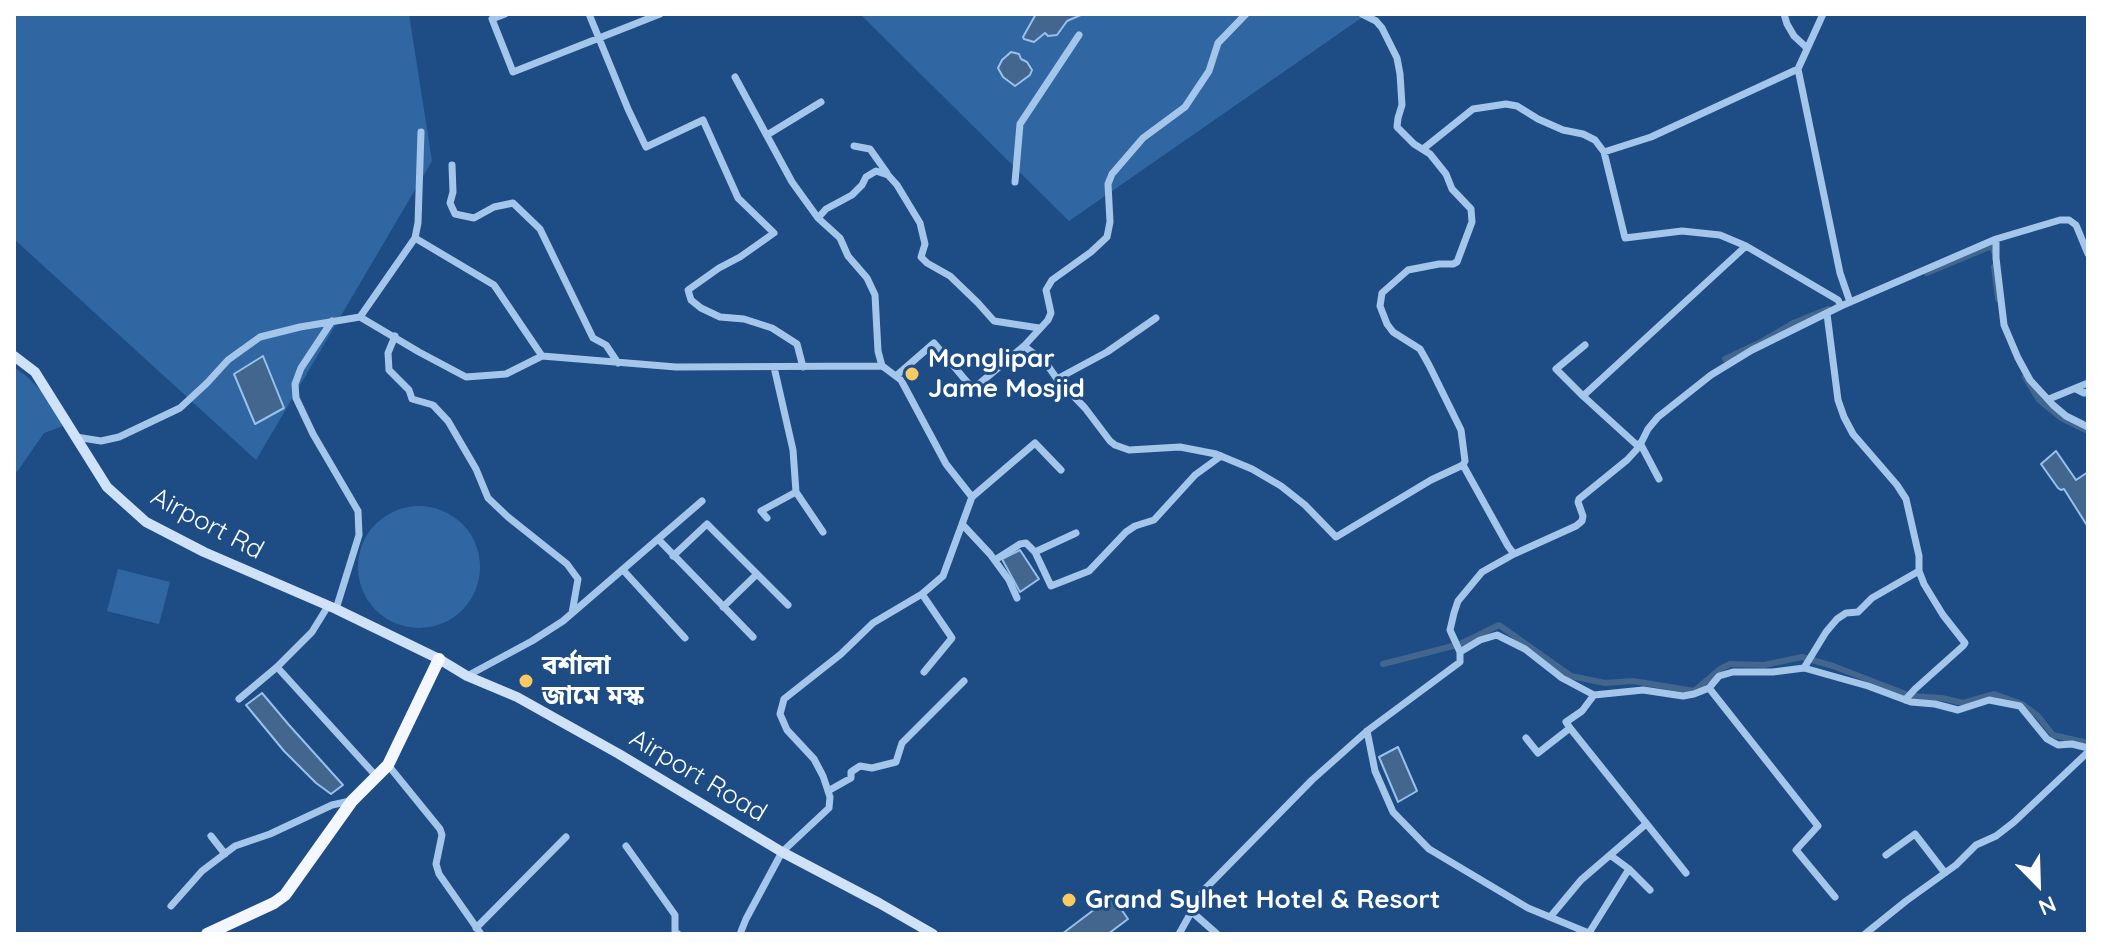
<!DOCTYPE html>
<html>
<head>
<meta charset="utf-8">
<style>
	body { margin:0 }
	#map { position:relative; width:2102px; height:948px; overflow:hidden; background:#1d4d84; font-family:Quicksand,sans-serif }
	canvas { display:block }
	.frame { position:absolute; inset:0; border:16px solid #fff; pointer-events:none }
	.north { position:absolute; left:1998px; top:844px; width:80px; height:80px; -webkit-text-stroke:6px #1d4d84; paint-order:stroke; rotate:157deg; font-size:22px; font-weight:700; line-height:32px; text-align:center; color:#fff }
	.north::after { content:''; display:block; margin:auto; width:28px; height:36px; background:#fff; clip-path:polygon(50% 0,100% 100%,50% 72%,0 100%) }
</style>
</head>
<body>
<div id="map">
<canvas width="2102" height="948"></canvas>
<div class="frame"></div>
<div class="north">N</div>
</div>
<script>
const ctx = document.querySelector('canvas').getContext('2d');
ctx.lineJoin = 'round';
function fillPath(path, color) { ctx.fillStyle = color; ctx.fill(path, 'evenodd'); }
const shape = rows => new Path2D(rows.map(r => 'M' + r).join(''));
function strokePath(path, color, width, dash) { ctx.strokeStyle = color; ctx.lineWidth = width; ctx.lineCap = dash ? 'butt' : 'round'; ctx.setLineDash(dash || []); ctx.stroke(path); }
function label(font, color, halo, rows, align = 'center') {
  ctx.font = font + ' Quicksand,"Noto Sans Bengali",sans-serif'; ctx.lineWidth = 6; ctx.setLineDash([]); ctx.textBaseline = 'middle'; ctx.strokeStyle = halo; ctx.fillStyle = color; for (const [text, x, y, turn = 0] of rows) {
    ctx.save(); ctx.translate(x, y); ctx.rotate((+turn || 0) * Math.PI / 180); ctx.textAlign = isNaN(turn) ? turn : align; if (halo) ctx.strokeText(text, 0, 0); ctx.fillText(text, 0, 0); ctx.restore();
  }
}
const green = shape([
	[14,14,409,14,432,161,256,460,14,239],
	[860,14,1367,14,1069,221],
	[14,367,25,375,45,394,63,426,44,433,17,472,14,469],
	'358 567a61 61 0 1 1 122 0a61 61 0 1 1-122 0Z',
	[118,569,170,582,159,624,107,611]
]);
const water = shape([
	[1036,14,1083,14,1067,21,1057,35,1048,36,1045,33,1034,42,1024,39,1023,37,1036,14],
	[1011,52,1019,54,1021,59,1027,62,1032,70,1030,75,1015,86,1003,77,998,68,1002,60,1011,52],
	[263,356,284,408,255,424,234,374,263,356],
	[2056,451,2076,480,2088,472,2088,527,2064,489,2061,490,2058,488,2041,464,2056,451],
	[1020,550,1039,579,1020,592,1002,559,1020,550],
	[262,693,289,725,343,785,331,794,316,783,284,751,246,705,262,693],
	[1398,747,1417,791,1398,802,1379,757,1398,747],
	[1112,896,1128,919,1108,934,1062,934,1112,896]
]);
const canal = shape([
	[1994,267,1998,299],
	[1927,273,1987,248,1992,246,1994,252],
	[1725,359,1759,343,1793,323,1828,309],
	[2025,377,2039,400,2061,418,2088,431],
	[1460,644,1499,625,1571,676,1605,683,1633,681,1694,691,1720,669,1730,664,1764,665,1802,657,1833,666,1911,696,1942,698,1963,703,1994,694,2022,704,2038,716,2053,735,2088,743],
	[1383,664,1453,646]
]);
const minor = shape([
	[505,14,492,19,513,72,660,14],
	[589,14,628,109,646,147,703,120,738,198,774,233,740,257,719,268,688,290,691,300,701,308,720,317,744,319,772,328,797,344,803,367],
	[1784,14,1787,24,1794,36,1807,48],
	[1823,14,1798,69,1840,273,1850,302],
	[735,77,792,182,818,218,840,238,848,256,867,278,875,295,878,351,882,366],
	[767,135,821,102],
	[854,146,870,149,887,173],
	[1423,149,1473,109,1506,104,1517,106,1538,119,1563,130,1583,134,1595,140,1604,152,1651,137,1798,69],
	[1604,152,1625,238,1682,231,1720,235,1746,246],
	[452,165,453,192,450,203,455,214,474,218,494,207,513,203,540,229,593,338,606,345,618,363],
	[1015,182,1020,124,1079,35],
	[818,218,826,209,852,195,862,185,866,177,876,171,888,175,897,185,920,223,925,244,921,257,927,263,950,276,978,303,994,321,1039,328],
	[415,238,418,223,421,132],
	[1996,239,1996,258,2004,325,2018,358,2030,380,2053,405,2066,416,2088,427],
	[1827,314,1838,400,1844,417,1853,434,1897,485,1906,499,1919,556,1919,571,1924,584,1943,615,1965,643,1963,646,1915,689,1905,700],
	[360,317,419,352,466,377,506,374,542,356],
	[332,321,301,368,295,384,296,398,313,434,358,511,359,535,336,609],
	[395,336,388,353,389,370,409,390,412,399,433,405,448,421,476,469,488,498,508,517,567,564,578,579,572,613],
	[1585,345,1556,369,1583,396,1639,447],
	[1024,346,1048,320,1051,313,1046,290,1052,280,1091,252,1107,237,1110,222,1108,184,1112,174,1143,138,1185,107,1209,71,1218,43,1246,14],
	[896,376,934,343,973,389,1024,346,1046,363,1057,379,1085,408,1110,441,1115,445,1129,450,1180,447,1216,454,1252,469,1281,486,1305,505,1336,537,1431,480,1463,465,1465,461,1461,430,1429,365,1420,349,1393,332,1387,324,1380,306,1382,293,1408,270,1439,264,1453,264,1457,262,1472,222,1471,209,1452,189,1446,174,1430,154,1414,144,1397,127,1398,118,1402,105,1400,74,1397,58,1382,28,1376,21,1362,14],
	[1057,379,1107,352,1156,318],
	[2076,389,2084,393,2088,392],
	[1583,396,1746,246,1838,300,1841,306],
	[2049,399,2088,383],
	[76,437,101,441,119,437,180,408,207,383,228,360,260,337,300,327,360,317,415,238,494,285,542,356,676,367,882,366,885,368,901,380,946,464,972,497,943,576,922,594,873,623,841,654,784,699,780,714,787,730,814,759,823,776,830,797,829,808,782,852,746,919,740,934],
	[1640,443,1659,479],
	[1463,465,1508,546,1514,554],
	[796,492,823,532],
	[972,497,1035,443,1061,470],
	[767,518,761,511,796,492,793,450,774,367],
	[962,524,990,554,1009,580,1017,598],
	[658,539,753,637],
	[1035,552,1076,533],
	[673,556,707,524,788,605],
	[995,560,1020,544,1026,543,1035,552,1051,586,1089,571,1126,532,1135,526,1154,520,1195,475,1221,456],
	[623,570,685,638],
	[922,594,952,638,924,672],
	[723,607,757,574],
	[1460,652,1480,640,1497,635,1525,649,1562,678,1594,695],
	[277,667,377,777],
	[1804,668,1826,632,1837,619,1846,613,1858,612,1872,598,1919,571],
	[467,676,532,641,563,621,702,501],
	[1709,688,1818,826,1796,850,1835,897],
	[239,699,277,667,312,632,328,606],
	[1570,728,1686,873],
	[1367,731,1375,771,1393,812,1429,849,1528,908,1591,934],
	[1526,738,1538,753,1570,728,1566,722,1582,711,1594,695,1643,690,1683,696,1694,694,1709,688,1719,676,1733,672,1773,672,1804,668,1868,686,1911,702,1935,704,1958,710,1989,700,2020,706,2047,739,2058,745,2072,744,2088,748],
	[388,765,440,829,442,835,436,864,439,874,481,934],
	[828,791,851,778,851,772,860,766,872,768,896,762,902,743,964,681],
	[211,836,225,854],
	[626,846,675,915,675,932,678,934],
	[1610,855,1629,869,1650,890],
	[1886,855,1915,834,1945,873],
	[171,906,202,871,235,846,270,834,332,805,350,801],
	[1192,912,1217,934],
	[1551,916,1581,880,1646,824],
	[476,928,566,837],
	[1589,933,1629,869],
	[1179,934,1203,891,1312,780,1367,731,1460,662,1460,652,1450,630,1454,613,1458,601,1482,572,1514,554,1576,526,1582,521,1583,516,1578,502,1579,499,1627,460,1639,447,1648,429,1658,417,1711,375,1752,350,1841,306,1996,239,2060,220,2069,220,2076,225,2088,254],
	[1865,934,1906,901,1956,865,1976,845,1996,836,2014,822,2088,752]
]);
const secondary = shape([
	[14,356,35,372,107,487,146,522,204,552,336,609,439,659,467,676,517,697,619,754,782,852,879,903,933,934]
]);
const trunk = shape([
	[207,934,274,903,285,895,352,801,388,765,439,659]
]);
const markers = [
	[912,374,8,"#faca62"],
	[526,681,8,"#faca62"],
	[1069,900,8,"#faca62"]
];
const poiNames = [
	["Monglipar",928,359],
	["Jame Mosjid",928,389],
	["বর্শালা",542,666],
	["জামে মস্ক",542,696],
	["Grand Sylhet Hotel & Resort",1085,900]
];
const streetNames = [
	["Airport Rd",207,524,28],
	["Airport Road",698,776,31]
];
fillPath(green, '#3067a2');
fillPath(water, '#42668e');
strokePath(water, '#97c1ec', 2);
strokePath(canal, '#42668e', 6);
strokePath(minor, '#a4c6ea', 7);
strokePath(secondary, '#cfe2f8', 10);
strokePath(trunk, '#f4f8fe', 12);
for (const [x, y, r, color] of markers) { const dot = new Path2D(); dot.arc(x, y, r, 0, 2 * Math.PI); ctx.fillStyle = color; ctx.fill(dot); strokePath(dot, '#1d4d84', 3); }
label('bold 26px', '#fff', '#1d4d84', poiNames, 'left');
label('26px', '#fff', '#1d4d84', streetNames);
</script>
</body>
</html>
